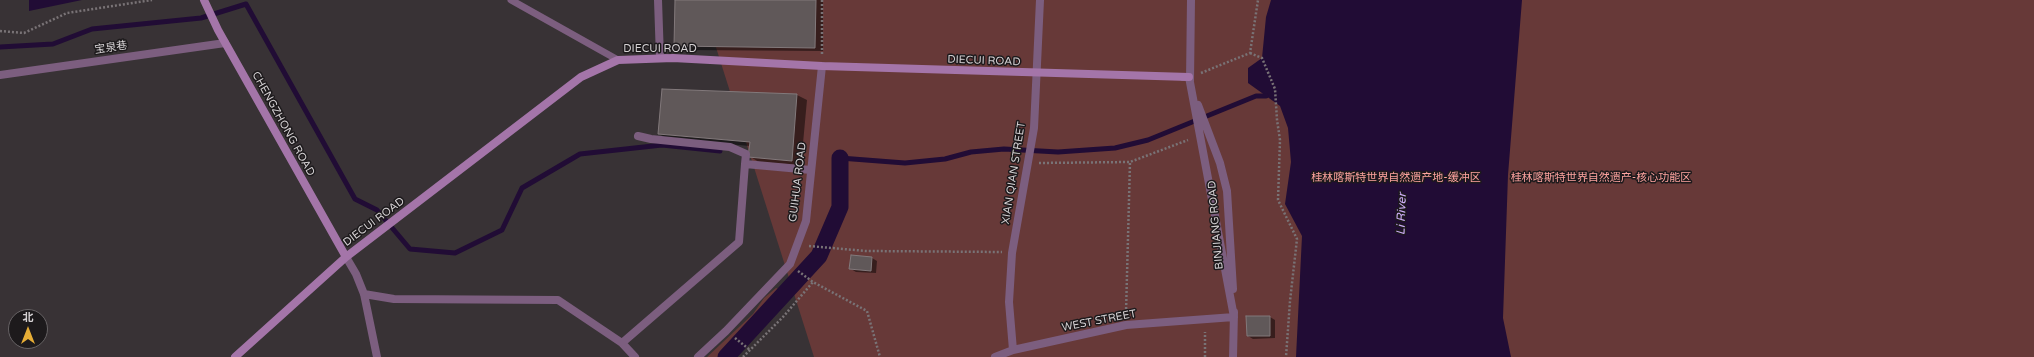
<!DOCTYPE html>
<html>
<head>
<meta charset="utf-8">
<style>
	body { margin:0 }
	#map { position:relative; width:2034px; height:357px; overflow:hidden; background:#383235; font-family:"Varela Round","Noto Sans SC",sans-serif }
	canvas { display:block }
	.north { position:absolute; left:8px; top:309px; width:40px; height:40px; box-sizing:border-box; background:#1d1a1c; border:1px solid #676365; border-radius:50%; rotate:0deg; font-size:11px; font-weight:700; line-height:16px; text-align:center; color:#d5d1d3 }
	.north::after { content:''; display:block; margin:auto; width:14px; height:18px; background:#e6ad36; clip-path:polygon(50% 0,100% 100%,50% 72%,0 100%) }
</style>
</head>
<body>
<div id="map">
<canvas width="2034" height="357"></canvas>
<div class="north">北</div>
</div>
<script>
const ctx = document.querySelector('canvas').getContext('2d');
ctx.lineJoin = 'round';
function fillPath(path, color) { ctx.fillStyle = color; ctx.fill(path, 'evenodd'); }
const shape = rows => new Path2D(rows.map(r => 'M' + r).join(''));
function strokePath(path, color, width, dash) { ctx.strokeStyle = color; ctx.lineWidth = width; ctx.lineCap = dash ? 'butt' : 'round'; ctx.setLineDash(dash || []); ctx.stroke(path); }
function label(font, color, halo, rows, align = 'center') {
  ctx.font = font + ' "Varela Round","Noto Sans SC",sans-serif'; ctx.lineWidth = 3; ctx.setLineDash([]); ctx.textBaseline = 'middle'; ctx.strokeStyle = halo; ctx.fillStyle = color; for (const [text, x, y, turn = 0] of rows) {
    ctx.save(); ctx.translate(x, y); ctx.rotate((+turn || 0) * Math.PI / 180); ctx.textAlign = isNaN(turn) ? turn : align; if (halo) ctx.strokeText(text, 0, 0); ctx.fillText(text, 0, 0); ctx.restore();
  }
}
const green = shape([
	[701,0,2034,0,2034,357,814,357],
	[776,288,779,289,779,292,721,357,707,357,753,314,764,298]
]);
const water = shape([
	[29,0,82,0,29,11],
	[1271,0,1522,0,1508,175,1503,318,1511,357,1296,357,1302,236,1285,204,1291,162,1288,128,1280,106,1248,83,1248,68,1262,58,1266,17]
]);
const shadow = shape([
	[676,0,823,0,823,51,682,50,675,45],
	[663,90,797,95,807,100,801,165,759,162,749,156,750,146,668,139,659,134],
	[852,256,872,258,877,261,876,273,856,272,851,269],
	[1270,317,1275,320,1275,338,1253,339,1248,336]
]);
const stream = shape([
	[0,47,53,44,92,29,201,18,246,4,355,199,377,210,410,249,455,253,502,230,522,188,580,154,662,145,720,151],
	[840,158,905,163,945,159,971,152,1004,149,1058,152,1115,148,1148,140,1256,96,1266,96]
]);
const canal = shape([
	[726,357,819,256,840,207,840,158]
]);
const building = shape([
	[675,0,816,0,815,48,674,46,675,0],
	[662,89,797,94,792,161,748,157,750,142,658,134,662,89],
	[851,255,872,257,871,271,849,269,851,255],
	[1246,316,1270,316,1270,336,1247,336,1246,316]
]);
const path = shape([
	[0,31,24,33,67,13,152,0],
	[1250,53,1262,58,1275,89,1277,120,1280,140,1278,200,1297,239,1290,301,1286,357],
	[822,54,822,0],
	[1201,73,1250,53,1258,0],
	[1039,163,1130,162,1188,140],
	[809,246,866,251,1002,252],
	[798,271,813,282,867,311,880,357],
	[1126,313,1130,162],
	[735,338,750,350],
	[743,357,783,317,813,282],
	[1205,357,1205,332]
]);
const lane = shape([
	[511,0,618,60]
]);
const street = shape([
	[658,0,660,58,666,58],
	[0,75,225,43],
	[1190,81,1191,0],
	[1198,105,1220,163,1227,191,1233,289],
	[638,136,651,139,730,147,746,154,745,164,811,170],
	[346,257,356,274,364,294,377,357],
	[364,294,394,299,558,300,622,343,635,357],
	[622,343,739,242,745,164],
	[1013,350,1009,302,1012,253,1034,128,1040,0],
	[698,357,726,331,790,264,806,221,822,66],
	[995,357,1013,350,1126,325,1234,317,1189,77,1183,77],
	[1233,357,1234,312]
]);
const secondary = shape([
	[204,0,218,30,346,257],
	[235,357,346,257,581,77,618,60,673,58,822,66,1189,77]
]);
const streetNames = [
	["宝泉巷",111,48,-8],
	["DIECUI ROAD",660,49],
	["DIECUI ROAD",984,61,2],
	["CHENGZHONG ROAD",283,124,61],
	["XIAN QIAN STREET",1014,173,-81],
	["GUIHUA ROAD",798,182,-83],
	["DIECUI ROAD",374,222,-37],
	["BINJIANG ROAD",1216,225,-95],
	["WEST STREET",1099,321,-11]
];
const parkNames = [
	["桂林喀斯特世界自然遗产地-缓冲区",1396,178],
	["桂林喀斯特世界自然遗产-核心功能区",1601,178]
];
const waterNames = [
	["Li River",1402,214,-88]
];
fillPath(green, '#673938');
fillPath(water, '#210c35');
fillPath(shadow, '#0007');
strokePath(stream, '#210c35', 5);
strokePath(canal, '#210c35', 17);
fillPath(building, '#605859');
strokePath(building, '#82797b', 1);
strokePath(path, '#797376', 2.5, [2, 2]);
strokePath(lane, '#7c5e7f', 7);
strokePath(street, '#7c5e7f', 8);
strokePath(secondary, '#a475a9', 8);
label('11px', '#d5d1d3', '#1d1a1c', streetNames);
label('11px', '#fea39f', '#1d1a1c', parkNames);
label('italic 12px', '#cdadf7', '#1d1a1c', waterNames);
</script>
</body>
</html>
